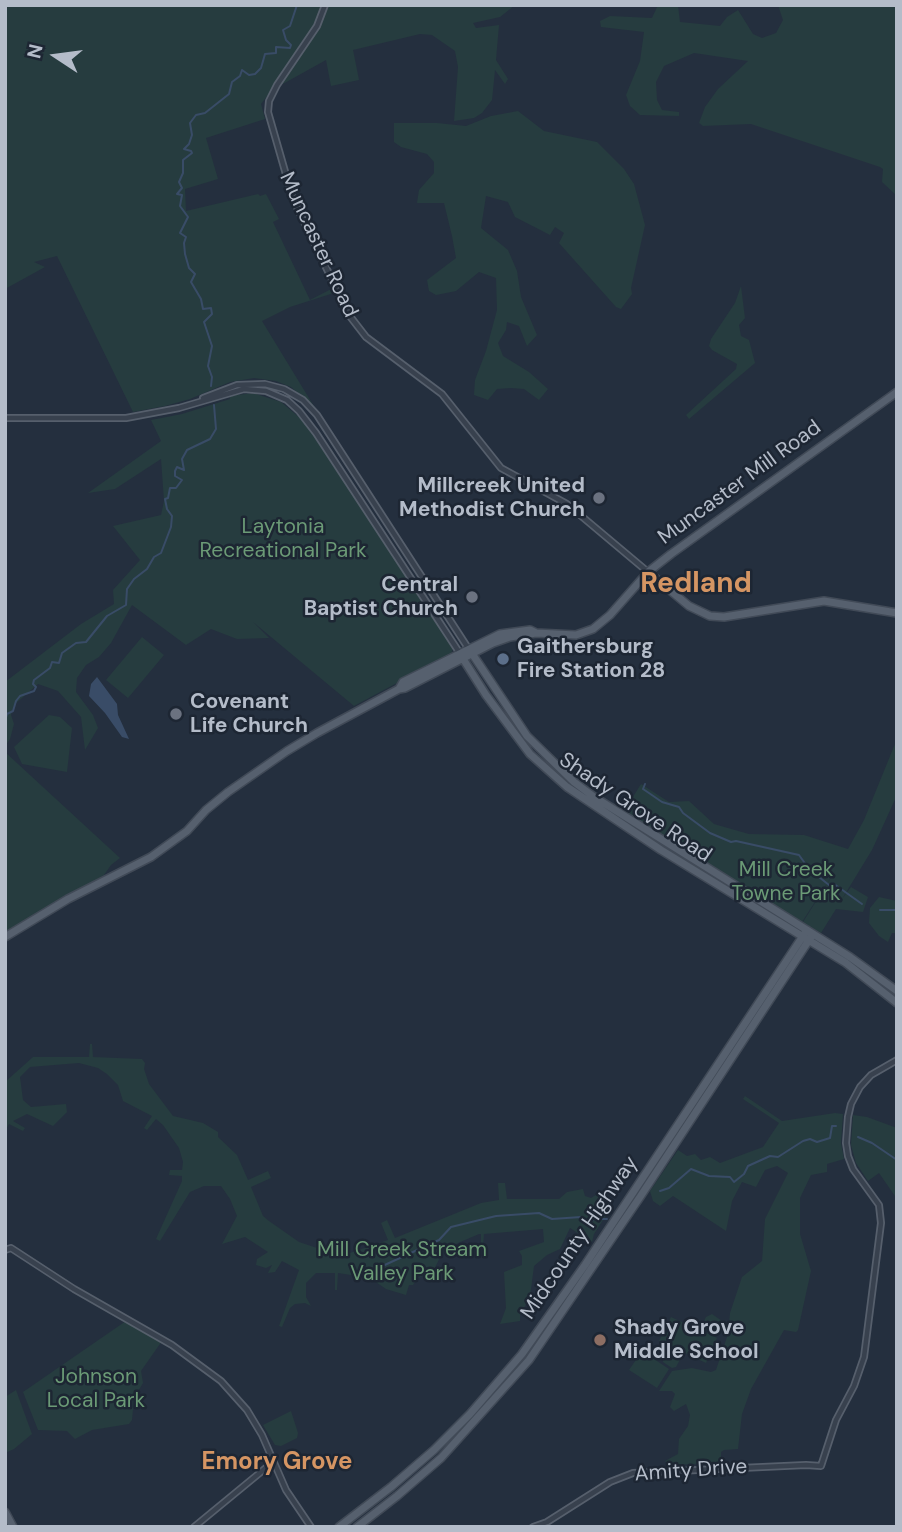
<!DOCTYPE html>
<html>
<head>
<meta charset="utf-8">
<style>
	body { margin:0 }
	#map { position:relative; width:902px; height:1532px; overflow:hidden; background:#242f3e; font-family:"DM Sans",sans-serif }
	canvas { display:block }
	.frame { position:absolute; inset:0; border:7px solid #b4bcc9; pointer-events:none }
	.north { position:absolute; left:21px; top:21px; width:70px; height:70px; -webkit-text-stroke:5px #1d2633; paint-order:stroke; rotate:283deg; font-size:19px; font-weight:700; line-height:28px; text-align:center; color:#b4bcc9 }
	.north::after { content:''; display:block; margin:auto; width:24px; height:32px; background:#b4bcc9; clip-path:polygon(50% 0,100% 100%,50% 72%,0 100%) }
</style>
</head>
<body>
<div id="map">
<canvas width="902" height="1532"></canvas>
<div class="frame"></div>
<div class="north">N</div>
</div>
<script>
const ctx = document.querySelector('canvas').getContext('2d');
ctx.lineJoin = 'round';
function fillPath(path, color) { ctx.fillStyle = color; ctx.fill(path, 'evenodd'); }
const shape = rows => new Path2D(rows.map(r => 'M' + r).join(''));
function strokePath(path, color, width, dash) { ctx.strokeStyle = color; ctx.lineWidth = width; ctx.lineCap = dash ? 'butt' : 'round'; ctx.setLineDash(dash || []); ctx.stroke(path); }
function label(font, color, halo, rows, align = 'center') {
  ctx.font = font + ' "DM Sans",sans-serif'; ctx.lineWidth = 5; ctx.setLineDash([]); ctx.textBaseline = 'middle'; ctx.strokeStyle = halo; ctx.fillStyle = color; for (const [text, x, y, turn = 0] of rows) {
    ctx.save(); ctx.translate(x, y); ctx.rotate((+turn || 0) * Math.PI / 180); ctx.textAlign = isNaN(turn) ? turn : align; if (halo) ctx.strokeText(text, 0, 0); ctx.fillText(text, 0, 0); ctx.restore();
  }
}
const green = shape([
	[5,5,515,5,500,17,473,23,476,28,499,25,496,60,508,79,505,84,495,70,492,100,482,113,474,118,454,121,458,67,455,51,432,35,420,34,353,50,359,80,331,86,326,60,272,90,261,104,265,119,206,138,218,179,185,189,186,211,258,194,260,196,266,194,279,219,273,222,310,300,335,287,337,292,290,307,262,321,315,408,291,387,276,381,254,378,230,382,190,399,165,406,133,412,57,256,34,262,45,267,5,289],
	[658,5,678,5,680,22,720,26,727,17,738,10,753,34,762,38,776,33,783,20,778,5,897,5,897,196,882,182,883,169,880,167,751,124,703,126,699,123,705,107,718,89,748,61,694,53,664,66,656,82,657,100,662,110,679,112,679,116,640,115,630,106,626,95,640,61,644,32,601,27,600,21,610,16,652,18],
	[518,111,544,131,597,142,624,169,634,184,645,225,631,288,632,294,621,309,616,307,559,243,564,233,555,227,550,235,515,217,508,202,486,196,481,228,508,250,517,271,521,297,537,335,527,346,519,326,507,322,506,330,498,343,503,356,529,372,548,389,539,400,524,389,511,388,497,389,488,400,474,395,475,380,486,351,497,310,496,278,479,272,456,291,436,295,429,291,427,280,456,258,452,236,444,203,417,203,419,190,434,173,434,162,427,154,401,147,394,142,394,123,437,123,466,126,491,116],
	[741,286,745,318,739,325,741,336,749,340,755,363,689,419,686,415,736,369,737,364,712,350,709,346,711,339,735,303],
	[253,393,281,402,306,423,453,648,451,654,354,706,253,622,269,638,237,639,211,629,186,645,132,605,111,643,99,657,86,665,77,678,76,692,93,715,98,728,85,750,81,717,58,691,38,684,14,705,11,715,14,724,10,739,5,746,5,682,81,624,114,604,113,590,140,560,113,526,161,515,164,501,161,459,115,489,88,493,161,441,151,420,182,414,230,399,230,396],
	[142,637,164,655,128,698,106,680],
	[49,715,60,717,72,728,67,772,22,764,14,747],
	[897,739,897,795,872,850,842,899,851,887,868,897,863,912,836,909,821,933,803,922,837,868,802,922,623,813,641,784,669,802,689,801,714,824,749,834,804,835,848,849,864,820],
	[5,752,120,858,111,865,104,875,5,934],
	[879,897,897,901,897,933,892,933,888,942,879,936,869,923,870,908],
	[90,1044,92,1044,93,1057,142,1059,145,1063,144,1069,149,1084,173,1116,203,1123,218,1132,218,1137,237,1155,248,1180,268,1171,271,1178,251,1187,263,1216,269,1221,299,1242,341,1256,388,1240,381,1223,387,1220,395,1238,481,1203,499,1200,498,1183,505,1183,507,1199,559,1199,567,1192,583,1189,585,1196,591,1198,596,1195,600,1195,613,1204,594,1234,592,1242,570,1228,560,1249,547,1255,534,1266,530,1297,520,1315,520,1321,500,1324,506,1308,504,1272,522,1265,522,1256,519,1251,544,1242,543,1229,484,1234,483,1248,481,1248,481,1234,479,1234,444,1249,431,1276,428,1274,418,1278,413,1285,409,1285,406,1295,386,1289,370,1278,338,1273,337,1290,335,1290,335,1273,316,1273,306,1283,306,1297,311,1306,305,1303,295,1304,290,1308,282,1327,279,1326,299,1270,282,1261,275,1272,268,1273,272,1265,266,1268,256,1265,257,1259,268,1252,245,1237,222,1244,237,1216,230,1199,221,1186,204,1186,190,1192,160,1241,156,1239,182,1181,182,1176,169,1175,170,1170,182,1170,183,1162,179,1148,163,1125,156,1119,147,1130,144,1128,152,1116,123,1101,118,1085,107,1074,98,1068,79,1063,30,1067,20,1077,23,1100,31,1107,66,1104,67,1112,53,1126,27,1114,13,1121,25,1128,23,1131,9,1124,5,1131,5,1082,33,1057,89,1057],
	[745,1096,782,1121,835,1113,843,1114,841,1143,844,1159,827,1164,827,1172,811,1175,800,1198,800,1234,811,1271,798,1330,796,1332,784,1330,751,1389,742,1414,738,1449,724,1450,721,1452,721,1463,668,1465,665,1461,678,1454,679,1439,688,1426,690,1415,686,1404,674,1411,670,1407,675,1394,672,1391,659,1391,672,1371,692,1368,711,1372,716,1370,728,1334,730,1313,742,1277,762,1261,765,1219,788,1173,777,1166,765,1170,756,1187,742,1182,732,1201,726,1231,673,1196,660,1206,653,1201,650,1191,678,1150,687,1156,695,1154,701,1160,710,1157,720,1163,763,1147,779,1123,743,1099],
	[853,1115,867,1117,897,1128,897,1199,879,1173,868,1181,856,1163,851,1145],
	[712,1314,722,1321,723,1325,716,1334,709,1334,717,1338,706,1363,681,1351,682,1356,676,1367,672,1368,663,1362,664,1352,671,1347,659,1341,671,1317,708,1334,703,1323,706,1317],
	[126,1321,162,1341,141,1371,143,1383,134,1398,132,1420,129,1424,92,1430,75,1439,67,1431,38,1430,23,1392],
	[642,1351,669,1369,657,1388,629,1370],
	[16,1390,32,1434,14,1449,5,1453,5,1397],
	[291,1411,298,1433,297,1438,281,1446,275,1445,263,1425]
]);
const water = shape([
	[97,677,117,704,118,715,129,739,122,737,105,713,89,696,91,684]
]);
const stream = shape([
	[211,386,212,377,208,366,212,346,204,322,212,314,211,308,203,309,201,299,191,282,195,274,189,268,185,254,184,243,186,237,180,233,188,217,180,206,182,195,177,194,182,188,179,182,183,173,183,160,192,153,191,151,184,149,189,144,192,135,190,123,196,115,205,113,229,94,232,82,240,76,242,70,249,75,255,74,261,68,265,54,276,53,276,47,290,48,291,45,286,40,283,30,290,26,297,5],
	[5,721,7,714,13,711,16,701,20,696,34,691,36,687,33,684,34,680,50,668,52,662,59,663,62,653,76,643,86,642,107,616,126,605,127,589,134,579,147,569,154,557,161,553,171,527,172,516,167,509,165,499,168,498,170,488,176,488,182,480,175,476,175,471,177,467,184,470,182,459,187,450,210,439,216,429,214,405],
	[645,784,643,789,646,791,662,802,679,807,683,813,710,833,731,842,736,841,799,855,809,869,829,885,834,884,862,904],
	[880,910,897,910],
	[858,1137,872,1143,897,1160],
	[660,1191,669,1188,691,1169,709,1176,730,1177,734,1182,744,1174,748,1166,770,1156,778,1157,803,1141,810,1139,817,1142,830,1138,832,1126,836,1126],
	[376,1269,439,1240,451,1227,496,1216,539,1213,552,1219,581,1217,589,1223,594,1219,607,1219]
]);
const minor = shape([
	[325,5,317,26,277,85,269,101,268,112,293,199,349,315,366,337,442,394,501,468,567,504,648,572],
	[203,398,237,385,265,384,284,389,303,400,317,415,468,648],
	[5,418,126,418,179,408,244,389,266,391,287,400,299,411,316,433,459,652],
	[5,1250,11,1248,74,1289,172,1345,221,1381,247,1410,262,1435,286,1490,311,1527],
	[194,1527,273,1462],
	[533,1527,547,1522,610,1482,633,1473,806,1465,821,1466,836,1420,854,1386,864,1357,881,1223,879,1205,853,1169,848,1156,846,1143,848,1117,851,1104,860,1087,871,1075,897,1060]
]);
const major = shape([
	[648,572,689,606,710,616,724,617,824,601,897,613],
	[471,652,527,736,574,782,594,797,850,957,897,991],
	[460,654,486,695,530,754,567,787,661,850,846,963,897,1003],
	[399,689,403,682,500,634,530,630,536,633,576,635,593,629,610,615,648,572,671,554,897,392],
	[5,937,68,899,151,857,187,831,206,810,228,792,287,751,317,733,399,689,405,688,493,643,510,637,536,633],
	[5,1512,13,1527],
	[339,1527,391,1487,434,1450,470,1414,522,1354,585,1265,807,930],
	[357,1527,397,1496,441,1458,529,1360,640,1197,813,934]
]);
const markers = [
	[599,498,7,"#6b7280"],
	[472,597,7,"#6b7280"],
	[503,659,7,"#5c6f8a"],
	[176,714,7,"#6b7280"],
	[600,1340,7,"#8d6e63"]
];
const streetNames = [
	["Muncaster Road",318,245,65],
	["Muncaster Mill Road",740,483,-36],
	["Shady Grove Road",635,808,34],
	["Midcounty Highway",580,1238,-56],
	["Amity Drive",691,1471,-4]
];
const poiNames = [
	["Millcreek United",585,486,"right"],
	["Methodist Church",585,510,"right"],
	["Central",458,585,"right"],
	["Baptist Church",458,609,"right"],
	["Gaithersburg",517,647],
	["Fire Station 28",517,671],
	["Covenant",190,702],
	["Life Church",190,726],
	["Shady Grove",614,1328],
	["Middle School",614,1352]
];
const parkNames = [
	["Laytonia",283,527],
	["Recreational Park",283,551],
	["Mill Creek",786,870],
	["Towne Park",786,894],
	["Mill Creek Stream",402,1250],
	["Valley Park",402,1274],
	["Johnson",96,1377],
	["Local Park",96,1401]
];
const quarterNames = [
	["Emory Grove",277,1463]
];
const districtNames = [
	["Redland",696,585]
];
fillPath(green, '#263c3f');
fillPath(water, '#394c67');
strokePath(stream, '#394c67', 2);
strokePath(minor, '#565f6c', 8);
strokePath(major, '#414a57', 10);
strokePath(minor, '#38414e', 4.5);
strokePath(major, '#56606e', 7);
for (const [x, y, r, color] of markers) { const dot = new Path2D(); dot.arc(x, y, r, 0, 2 * Math.PI); ctx.fillStyle = color; ctx.fill(dot); strokePath(dot, '#1d2633', 2.5); }
label('21px', '#b4bcc9', '#1d2633', streetNames);
label('bold 21px', '#b4bcc9', '#1d2633', poiNames, 'left');
label('21px', '#6b9a76', '#1d2633', parkNames);
label('bold 24px', '#d59563', '#1d2633', quarterNames);
label('bold 28px', '#d59563', '#1d2633', districtNames);
</script>
</body>
</html>
